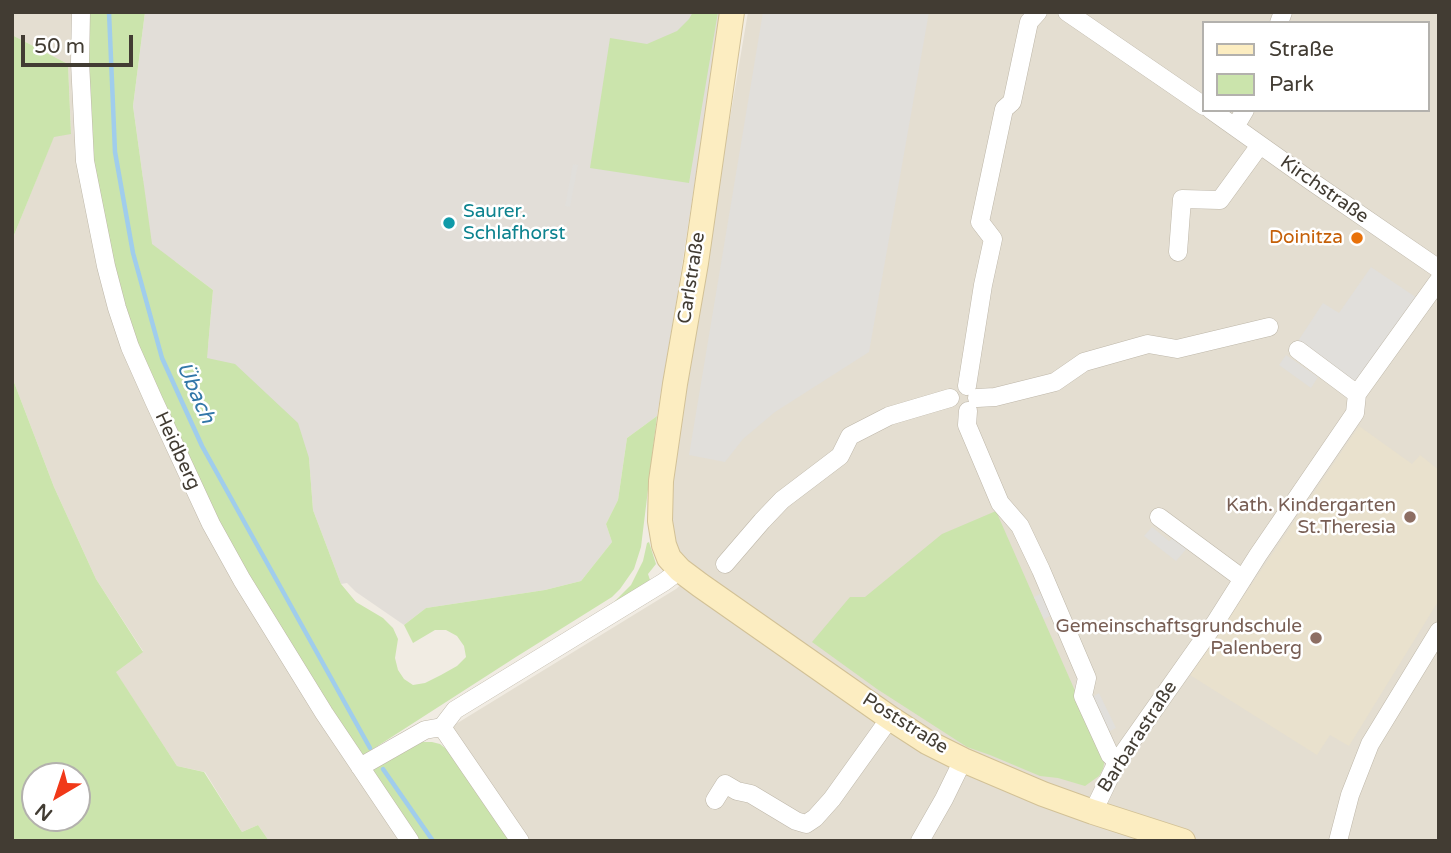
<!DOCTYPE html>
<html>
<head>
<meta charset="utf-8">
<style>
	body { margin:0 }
	#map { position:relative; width:1451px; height:853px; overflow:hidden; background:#f1ece3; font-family:"Varela Round",sans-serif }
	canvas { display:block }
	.frame { position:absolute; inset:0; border:14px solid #423c33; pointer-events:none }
	.legend { position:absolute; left:1202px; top:21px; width:228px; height:91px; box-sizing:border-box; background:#fff; border:2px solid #b3b1ad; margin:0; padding:9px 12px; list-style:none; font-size:21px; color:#423c33 }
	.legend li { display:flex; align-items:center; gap:14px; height:35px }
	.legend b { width:35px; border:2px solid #b3b1ad }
	.north { position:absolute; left:21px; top:762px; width:70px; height:70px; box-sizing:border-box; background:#fff; border:2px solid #b3b1ad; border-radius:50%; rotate:219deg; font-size:19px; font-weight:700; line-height:28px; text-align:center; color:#423c33 }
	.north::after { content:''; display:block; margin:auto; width:24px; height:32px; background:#f13919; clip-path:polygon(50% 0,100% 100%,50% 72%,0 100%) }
	.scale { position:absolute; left:21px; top:35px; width:112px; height:32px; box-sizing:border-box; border:4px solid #423c33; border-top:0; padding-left:9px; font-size:21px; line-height:24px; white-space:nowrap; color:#423c33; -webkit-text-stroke:5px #fff; paint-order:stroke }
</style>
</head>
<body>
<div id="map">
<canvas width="1451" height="853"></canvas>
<div class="frame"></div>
<ul class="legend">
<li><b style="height:9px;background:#fcedc1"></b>Straße</li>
<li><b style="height:19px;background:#cbe4ac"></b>Park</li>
</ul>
<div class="north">N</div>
<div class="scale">50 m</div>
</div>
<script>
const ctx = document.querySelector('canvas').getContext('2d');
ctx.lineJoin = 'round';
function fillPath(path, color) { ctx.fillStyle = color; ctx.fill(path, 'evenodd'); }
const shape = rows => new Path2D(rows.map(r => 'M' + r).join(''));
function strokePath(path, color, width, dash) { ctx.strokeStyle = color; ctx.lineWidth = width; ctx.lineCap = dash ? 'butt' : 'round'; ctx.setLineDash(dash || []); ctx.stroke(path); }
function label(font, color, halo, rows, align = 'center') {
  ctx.font = font + ' "Varela Round",sans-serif'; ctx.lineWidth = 5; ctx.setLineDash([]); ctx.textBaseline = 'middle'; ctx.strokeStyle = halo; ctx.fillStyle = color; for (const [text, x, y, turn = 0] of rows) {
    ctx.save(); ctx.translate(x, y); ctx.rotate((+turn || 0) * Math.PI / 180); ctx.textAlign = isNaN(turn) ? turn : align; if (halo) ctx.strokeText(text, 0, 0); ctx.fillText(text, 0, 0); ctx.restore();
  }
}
const residential = shape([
	[12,12,77,12,405,841,269,841,258,825,242,832,205,772,177,766,115,671,143,651,96,579,54,487,12,377,12,240,54,136,71,133,68,64,12,35],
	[748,12,1439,12,1439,841,530,841,514,823,451,727,676,589,695,572,676,546,670,522,670,472],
	[1204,23,1428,23,1428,110,1204,110]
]);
const industrial = shape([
	[145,12,721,12,678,291,657,416,627,438,618,500,606,524,612,542,581,581,545,590,426,608,404,625,356,592,347,583,341,584,313,510,309,458,207,358,213,290,152,244,133,106]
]);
const education = shape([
	[1359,426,1412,464,1420,455,1439,470,1439,600,1349,746,1330,735,1317,755,1190,675]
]);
const green = shape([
	[86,12,145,12,133,106,152,244,213,290,207,358,235,364,298,423,309,458,313,510,341,584,356,602,383,618,393,628,398,639,395,658,398,670,404,679,413,685,425,683,441,675,457,666,466,657,464,646,457,636,446,630,435,630,413,643,404,625,426,608,545,590,581,581,612,542,606,524,618,500,627,438,657,416,641,547,634,569,620,589,612,597,516,657,359,758,242,571,129,333,90,161],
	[693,12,718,12,689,183,590,168,610,38,647,44,677,31,689,19],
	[12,35,68,64,71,134,54,137,12,240],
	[12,377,54,487,96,579,143,652,116,672,177,766,204,772,242,832,258,825,269,841,12,841],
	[35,776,77,776,77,818,35,818],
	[996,511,1105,759,1103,769,1099,776,1085,786,1058,778,1040,776,990,755,967,747,877,689,812,642,850,597,865,597,942,534],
	[649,542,656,564,648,574,650,580,613,605,615,601,631,585,643,561,647,543],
	[417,742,432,742,440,744,450,752,512,841,416,841,369,771]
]);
const parking = shape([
	[763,12,929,12,869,352,775,412,743,439,725,462,689,455],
	[573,164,578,165,570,207,565,206],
	[1371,267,1417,298,1358,383,1298,341,1323,303,1339,313],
	[1286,355,1318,377,1311,388,1279,365],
	[1152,527,1169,541,1176,537,1188,547,1176,561,1144,536],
	[1042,593,1052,615,1044,619,1034,597],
	[1099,693,1116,728,1106,733,1090,698]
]);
const stream = shape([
	[109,12,115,152,133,253,162,358,202,446,370,748],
	[383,769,433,841]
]);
const minor = shape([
	[81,12,80,62,85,161,106,266,117,308,130,347,154,401,211,524,242,580,324,713,410,841],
	[1067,12,1204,106],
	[1279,23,1283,12],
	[1211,110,1311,181,1439,269],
	[1235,127,1245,110],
	[1178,252,1182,199,1220,200,1260,145],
	[1298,350,1357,394],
	[967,386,983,285,993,239,980,222,1004,109,1012,102,1029,22,1038,12],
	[977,398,995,397,1055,382,1084,362,1148,344,1177,349,1269,327],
	[968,411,967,425,1000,503,1020,526,1041,570,1087,678,1083,696,1110,755,1117,762],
	[1159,517,1243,579],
	[725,564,762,521,782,500,840,456,850,436,889,416,950,398],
	[442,727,520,841],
	[360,767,425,730,442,727,455,710,664,582,680,570],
	[715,800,725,784,737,791,751,794,796,821,806,824,815,818,832,799,890,718],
	[1093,812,1117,762,1215,623,1258,555,1355,413,1357,394,1439,280],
	[920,841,944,799,963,760],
	[1338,841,1350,795,1370,744,1439,631]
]);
const secondary = shape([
	[732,12,696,263,675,384,661,481,660,521,664,545,669,558,680,570,700,585,890,718,927,742,963,760,1043,794,1093,812,1183,841]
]);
const markers = [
	[449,223,7,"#0f9aa8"],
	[1357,238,7,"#e8710a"],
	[1410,517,7,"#8d6e63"],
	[1316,638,7,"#8d6e63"]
];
const streetNames = [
	["Kirchstraße",1324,190,35],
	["Carlstraße",692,278,-81],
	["Heidberg",177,451,65],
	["Poststraße",905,724,32],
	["Barbarastraße",1138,737,-57]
];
const cultureNames = [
	["Saurer.",463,212],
	["Schlafhorst",463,234]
];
const foodNames = [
	["Doinitza",1343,238]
];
const educationNames = [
	["Kath. Kindergarten",1396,506],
	["St.Theresia",1396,528],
	["Gemeinschaftsgrundschule",1302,627],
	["Palenberg",1302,649]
];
const waterNames = [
	["Übach",195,393,66]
];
fillPath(residential, '#e4ded1');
fillPath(industrial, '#e2ded8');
fillPath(education, '#e9e1cd');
fillPath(green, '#cbe4ac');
fillPath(parking, '#e1dfdb');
strokePath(stream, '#a0cdec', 4.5);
strokePath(minor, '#beb7a9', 19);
strokePath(secondary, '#d2c196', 26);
strokePath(minor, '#fff', 18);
strokePath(secondary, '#fcedc1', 24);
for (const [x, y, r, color] of markers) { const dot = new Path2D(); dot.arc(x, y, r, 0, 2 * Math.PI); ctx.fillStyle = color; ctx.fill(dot); strokePath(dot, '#fff', 2.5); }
label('19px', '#423c33', '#fff', streetNames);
label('19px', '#0d838f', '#fff', cultureNames, 'left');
label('19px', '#c56008', '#fff', foodNames, 'right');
label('19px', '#785e54', '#fff', educationNames, 'right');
label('italic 21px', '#3277a8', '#fff', waterNames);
</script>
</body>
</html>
